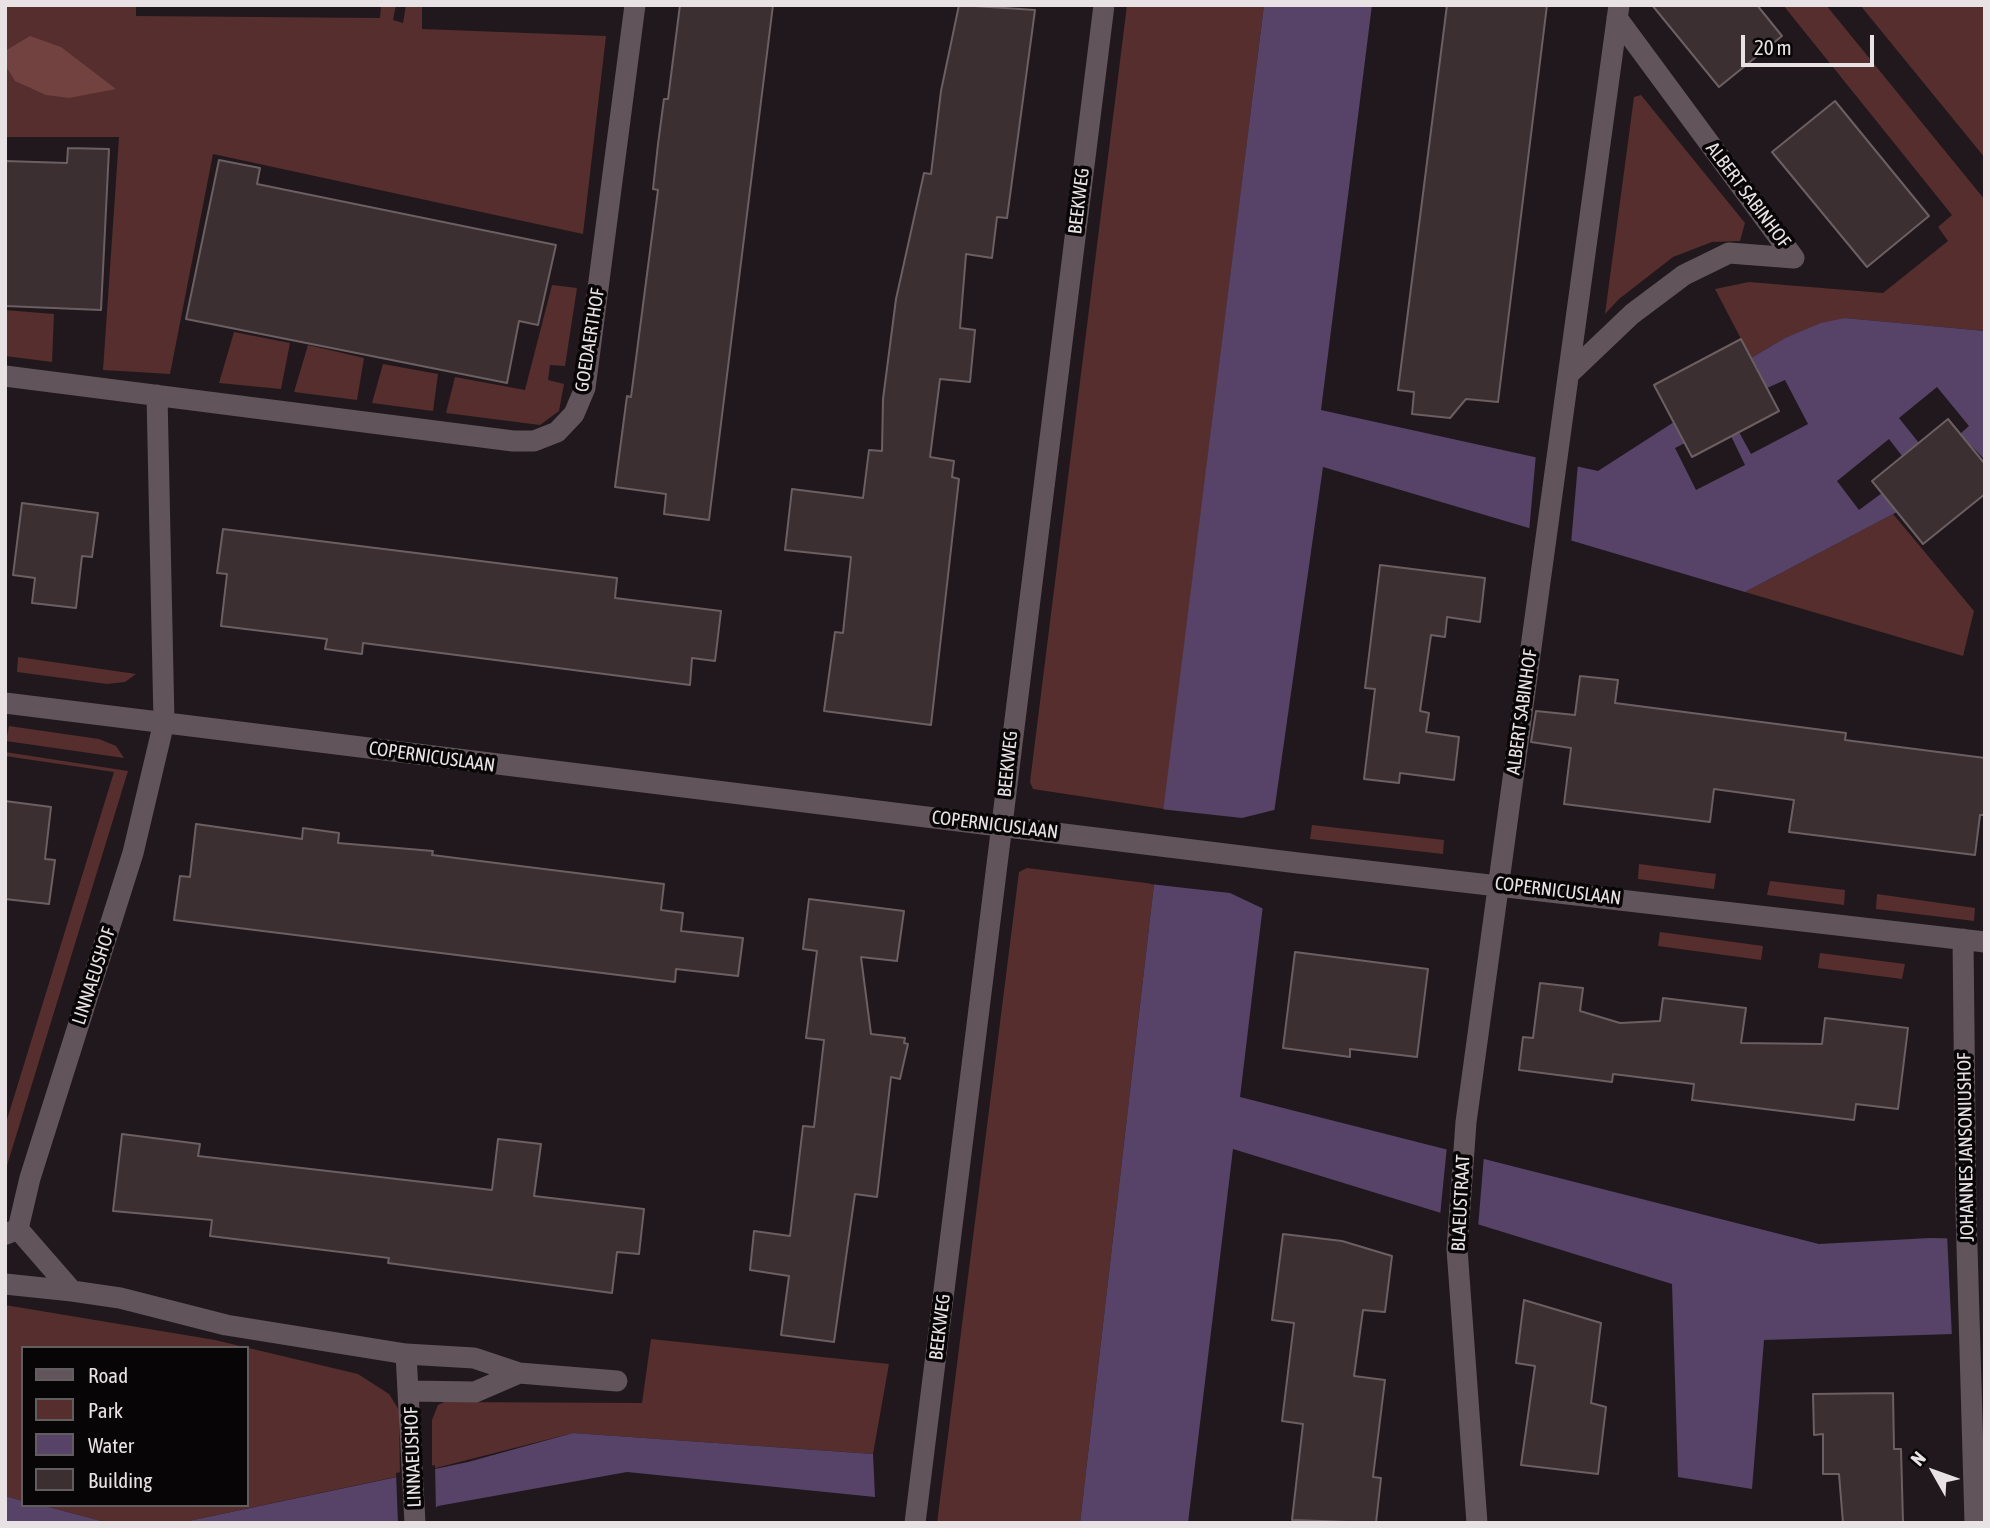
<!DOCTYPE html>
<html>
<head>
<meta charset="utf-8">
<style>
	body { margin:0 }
	#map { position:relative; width:1990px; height:1528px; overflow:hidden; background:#21181d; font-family:"Asap Condensed",sans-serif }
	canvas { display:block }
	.frame { position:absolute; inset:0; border:7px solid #e9e2e5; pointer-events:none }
	.legend { position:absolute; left:21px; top:1346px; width:228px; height:161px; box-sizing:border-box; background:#080506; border:2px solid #625d5f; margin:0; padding:9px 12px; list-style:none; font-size:21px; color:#e9e2e5 }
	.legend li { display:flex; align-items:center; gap:14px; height:35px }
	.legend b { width:35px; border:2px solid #625d5f }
	.north { position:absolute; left:1899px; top:1437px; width:70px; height:70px; -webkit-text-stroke:5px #080506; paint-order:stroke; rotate:310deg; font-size:19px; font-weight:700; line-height:28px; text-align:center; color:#e9e2e5 }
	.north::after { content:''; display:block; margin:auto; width:24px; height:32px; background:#e9e2e5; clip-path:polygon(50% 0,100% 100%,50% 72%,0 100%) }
	.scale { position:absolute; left:1741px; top:35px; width:133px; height:32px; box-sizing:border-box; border:4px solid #e9e2e5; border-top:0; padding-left:9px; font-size:21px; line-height:24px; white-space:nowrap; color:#e9e2e5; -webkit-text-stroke:5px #080506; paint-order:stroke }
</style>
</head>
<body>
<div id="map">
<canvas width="1990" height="1528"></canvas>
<div class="frame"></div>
<ul class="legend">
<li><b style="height:9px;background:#61555b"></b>Road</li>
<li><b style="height:19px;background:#552e2d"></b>Park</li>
<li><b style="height:19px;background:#574268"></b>Water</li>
<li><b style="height:19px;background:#3b2f32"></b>Building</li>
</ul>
<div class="north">N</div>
<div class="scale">20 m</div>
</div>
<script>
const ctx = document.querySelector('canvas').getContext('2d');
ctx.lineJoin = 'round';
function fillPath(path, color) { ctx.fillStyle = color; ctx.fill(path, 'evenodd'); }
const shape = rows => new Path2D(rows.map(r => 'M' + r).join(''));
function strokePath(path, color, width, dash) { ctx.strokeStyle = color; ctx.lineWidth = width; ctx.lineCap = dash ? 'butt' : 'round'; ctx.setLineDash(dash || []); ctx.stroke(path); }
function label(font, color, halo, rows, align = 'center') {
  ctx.font = font + ' "Asap Condensed",sans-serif'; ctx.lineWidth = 7; ctx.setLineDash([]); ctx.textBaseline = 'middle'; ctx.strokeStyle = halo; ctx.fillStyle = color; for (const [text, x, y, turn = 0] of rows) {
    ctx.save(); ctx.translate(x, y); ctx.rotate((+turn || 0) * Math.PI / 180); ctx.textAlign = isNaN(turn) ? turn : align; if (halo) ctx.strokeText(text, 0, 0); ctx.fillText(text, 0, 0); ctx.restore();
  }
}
const green = shape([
	[5,5,136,5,136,16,380,18,381,5,396,5,393,20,403,23,406,5,422,5,422,29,606,36,583,234,213,154,170,374,103,370,119,137,5,137],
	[1127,5,1264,5,1164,809,1033,789,1030,782],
	[1783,5,1826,5,1985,200,1985,331,1845,318,1785,338,1751,358,1715,289,1749,282,1883,293,1948,241,1938,227,1952,215],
	[1860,5,1985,5,1985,158],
	[1641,95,1745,223,1740,241,1712,242,1673,257,1619,299,1605,314,1634,97],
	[552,285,577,288,565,366,550,365,548,380,564,384,559,411,540,425,446,413,455,377,525,390],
	[5,310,54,314,52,362,5,356],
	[234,332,290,343,281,389,219,383],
	[308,345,364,358,357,400,294,392],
	[383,364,438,374,433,411,372,403],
	[1893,514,1974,611,1963,656,1745,592],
	[18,657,136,674,125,682,107,684,17,672],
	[9,726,99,739,116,746,124,758,6,741],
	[5,752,128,771,5,1172,5,1126,114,772,5,756],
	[1312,825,1444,840,1443,854,1310,839],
	[1639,864,1716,874,1714,889,1638,879],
	[1027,868,1154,884,1080,1523,937,1523,1019,872],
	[1770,881,1845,890,1844,905,1767,895],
	[1877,894,1975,908,1974,921,1876,909],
	[1660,932,1763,946,1761,960,1658,946],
	[1820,953,1905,964,1902,979,1818,968],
	[5,1305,215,1340,358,1374,389,1394,399,1410,400,1476,179,1523,109,1523,41,1505,247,1505,247,1348,23,1348,23,1501,5,1496],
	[651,1339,889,1364,873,1454,573,1433,432,1469,432,1420,438,1405,444,1402,642,1403]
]);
const forest = shape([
	[30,36,61,47,116,89,69,98,46,95,15,81,5,65,5,51]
]);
const water = shape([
	[1264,5,1372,5,1321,410,1598,471,1674,422,1685,443,1675,448,1696,490,1745,465,1731,436,1739,432,1751,454,1808,424,1785,380,1767,388,1751,358,1785,338,1821,323,1845,318,1985,331,1985,460,1960,434,1969,426,1937,387,1899,418,1919,443,1902,456,1889,439,1837,481,1859,510,1882,493,1897,512,1745,592,1323,467,1274,813,1240,1097,1819,1244,1930,1238,1985,1239,1985,1333,1764,1340,1752,1489,1678,1477,1672,1284,1233,1149,1188,1523,1080,1523,1154,884],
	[573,1433,873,1454,875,1497,627,1472,438,1506,414,1523,179,1523,468,1462],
	[5,1496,23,1501,23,1505,41,1505,109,1523,5,1523]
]);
const pier = shape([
	[1536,454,1578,463,1571,544,1529,532],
	[1160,809,1242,818,1278,809,1266,910,1230,893,1150,884],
	[1447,1146,1484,1155,1478,1228,1440,1216],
	[1947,1234,1984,1235,1985,1337,1952,1338],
	[435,1465,436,1511,420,1523,398,1523,396,1473]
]);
const building = shape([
	[680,5,773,5,709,520,664,514,666,494,615,487,627,396,631,397,658,190,653,189,658,144,664,99,668,99,680,5],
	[959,5,1035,10,1007,218,997,217,992,258,966,254,960,328,975,330,970,382,940,379,930,457,954,461,952,477,959,479,931,725,824,711,835,632,843,633,851,557,785,550,792,489,863,498,869,450,882,451,883,399,896,299,924,173,931,174,941,91,959,5],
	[1447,5,1547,5,1498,402,1466,399,1450,418,1412,414,1414,392,1398,390,1447,5],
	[1652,5,1757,5,1782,36,1719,87,1652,5],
	[1835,101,1929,216,1867,267,1772,152,1835,101],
	[68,148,109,149,101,310,5,306,5,161,67,163,68,148],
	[219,160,260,168,257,184,556,245,538,325,519,321,507,383,186,319,219,160],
	[1741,339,1779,411,1692,457,1654,385,1741,339],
	[1948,419,1985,464,1985,494,1923,544,1872,481,1948,419],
	[22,503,98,513,92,557,82,556,76,608,32,603,35,578,13,575,22,503],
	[223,529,617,578,615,598,721,611,715,661,692,658,690,685,363,643,362,654,325,649,327,639,221,626,227,574,217,573,223,529],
	[1380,565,1485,578,1480,622,1447,617,1445,637,1431,635,1420,711,1429,713,1426,732,1459,737,1454,780,1400,773,1399,783,1364,779,1375,689,1365,688,1380,565],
	[1580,676,1618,680,1615,703,1846,733,1845,740,1985,758,1985,815,1980,815,1975,855,1789,832,1794,800,1714,789,1710,822,1564,804,1571,748,1531,742,1536,711,1575,715,1580,676],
	[5,801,51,807,45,859,55,860,49,904,5,899,5,801],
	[196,824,302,839,303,828,339,833,338,843,433,851,432,855,664,884,661,910,683,913,681,931,743,938,738,976,676,969,675,982,174,920,180,876,190,877,196,824],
	[809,899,904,911,897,961,861,957,871,1034,905,1038,904,1043,908,1044,900,1079,891,1077,877,1197,855,1194,834,1342,781,1335,789,1276,750,1270,754,1231,790,1236,803,1126,814,1127,824,1040,806,1038,817,951,803,949,809,899],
	[1295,952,1428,969,1417,1057,1350,1049,1350,1057,1283,1048,1295,952],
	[1540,983,1583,988,1580,1011,1620,1023,1660,1021,1663,998,1746,1008,1741,1043,1822,1044,1825,1018,1908,1028,1898,1109,1856,1104,1854,1120,1692,1100,1694,1084,1613,1074,1612,1082,1519,1070,1523,1037,1533,1038,1540,983],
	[122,1134,200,1144,198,1156,492,1190,498,1139,541,1144,534,1196,644,1209,639,1254,617,1252,612,1293,388,1263,389,1258,210,1236,212,1220,113,1211,122,1134],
	[1283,1234,1342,1241,1392,1256,1385,1312,1363,1310,1354,1376,1385,1380,1373,1477,1381,1478,1376,1523,1292,1520,1303,1424,1282,1421,1294,1323,1272,1320,1283,1234],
	[1524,1300,1601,1323,1591,1403,1606,1407,1598,1474,1521,1465,1535,1366,1516,1363,1524,1300],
	[1893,1393,1894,1449,1901,1449,1903,1523,1843,1523,1839,1474,1823,1474,1823,1434,1814,1435,1813,1394,1893,1393]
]);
const minor = shape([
	[1569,374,1632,314,1684,275,1729,253,1794,258,1617,18],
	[5,376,513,441,534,441,557,432,574,414,585,388,635,5],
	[5,703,1298,863,1985,942],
	[1963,939,1966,1212,1975,1523],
	[18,1229,30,1178,133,853,164,722,157,395],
	[6,1234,18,1229,72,1291,120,1298,226,1325,406,1354,474,1358,519,1373,617,1381],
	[5,1284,72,1291],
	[406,1354,415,1523],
	[410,1391,475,1392,519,1373],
	[915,1523,1104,5],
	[1477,1523,1457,1249,1466,1122,1619,5]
]);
const streetNames = [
	["ALBERT SABINHOF",1748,195,53],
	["BEEKWEG",1079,201,-83],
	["GOEDAERTHOF",590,340,-81],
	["ALBERT SABINHOF",1522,712,-82],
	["COPERNICUSLAAN",432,757,8],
	["BEEKWEG",1008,764,-84],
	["COPERNICUSLAAN",995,825,7],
	["COPERNICUSLAAN",1558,891,7],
	["LINNAEUSHOF",94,976,-72],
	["JOHANNES JANSONIUSHOF",1966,1147,-91],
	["BLAEUSTRAAT",1461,1203,-87],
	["BEEKWEG",940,1327,-83],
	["LINNAEUSHOF",413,1457,-92]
];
fillPath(green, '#552e2d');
fillPath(forest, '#714240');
fillPath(water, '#574268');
fillPath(pier, '#21181d');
fillPath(building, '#3b2f32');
strokePath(building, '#6c5f62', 2);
strokePath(minor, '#61555b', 21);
label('19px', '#e9e2e5', '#080506', streetNames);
</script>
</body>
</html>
